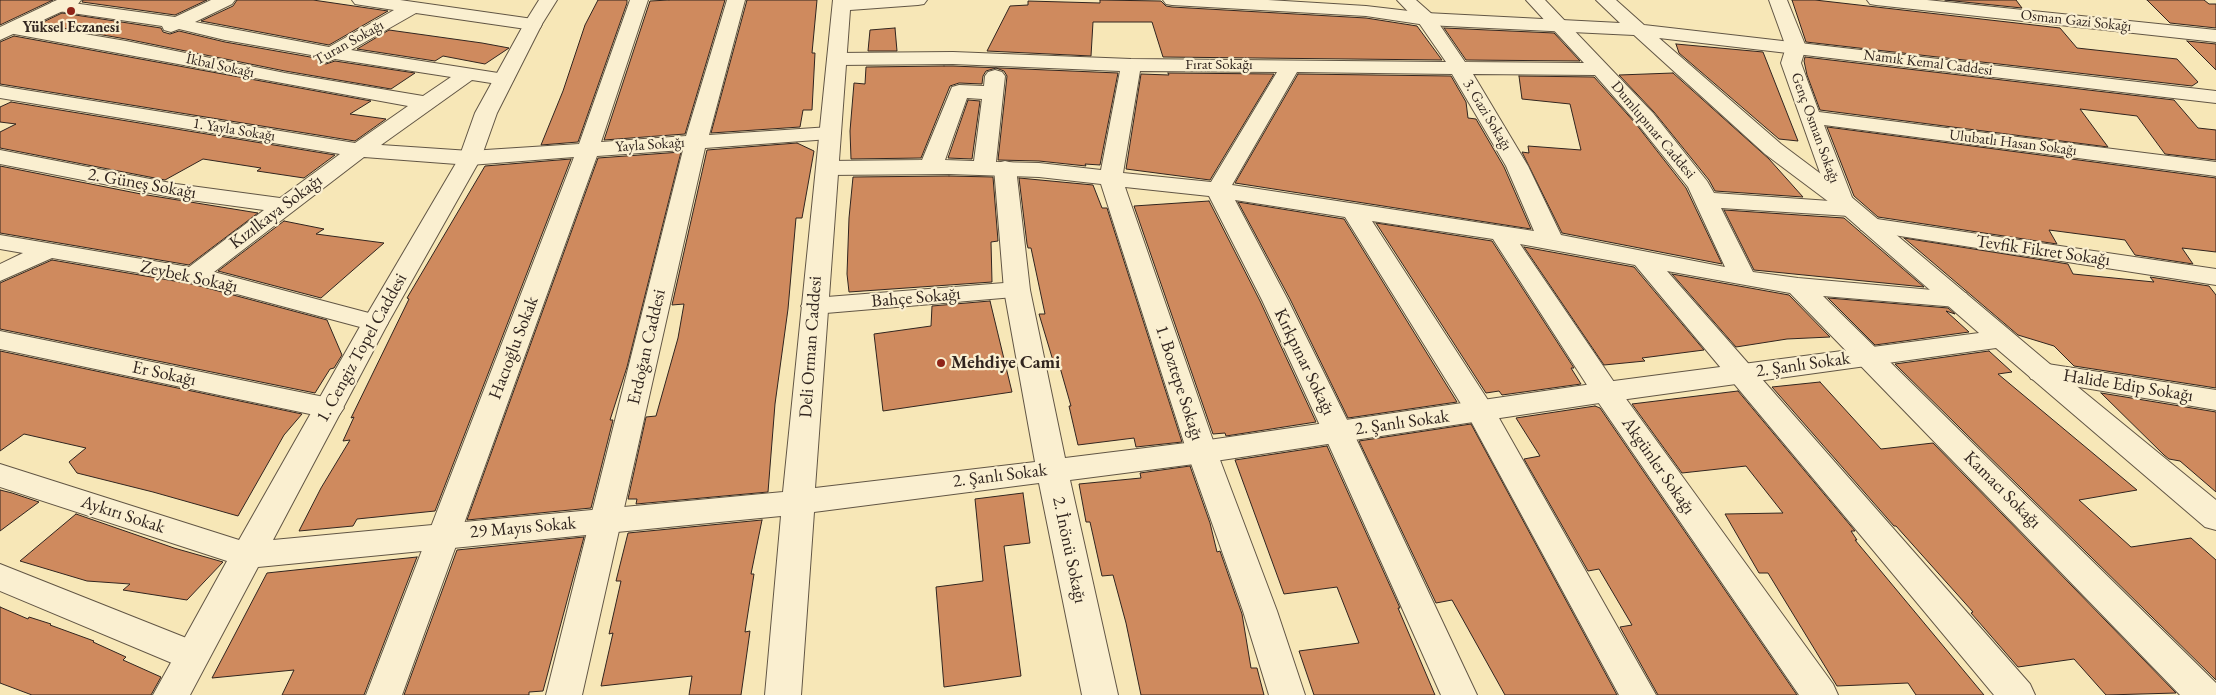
<!DOCTYPE html>
<html>
<head>
<meta charset="utf-8">
<style>
	body { margin:0 }
	canvas { display:block; background:#f7e7b7 }
</style>
</head>
<body>
<canvas width="2216" height="695"></canvas>
<script>
const ctx = document.querySelector('canvas').getContext('2d');
ctx.lineJoin = 'round';
function fillPath(path, color) { ctx.fillStyle = color; ctx.fill(path, 'evenodd'); }
const shape = rows => new Path2D(rows.map(r => 'M' + r).join(''));
function strokePath(path, color, width, dash) { ctx.strokeStyle = color; ctx.lineWidth = width; ctx.lineCap = dash ? 'butt' : 'round'; ctx.setLineDash(dash || []); ctx.stroke(path); }
function label(font, color, halo, rows, align = 'center') {
  ctx.font = font + ' "EB Garamond",serif'; ctx.lineWidth = 4.5; ctx.setLineDash([]); ctx.textBaseline = 'middle'; ctx.strokeStyle = halo; ctx.fillStyle = color; for (const [text, x, y, turn = 0] of rows) {
    ctx.save(); ctx.translate(x, y); ctx.rotate((+turn || 0) * Math.PI / 180); ctx.textAlign = isNaN(turn) ? turn : align; if (halo) ctx.strokeText(text, 0, 0); ctx.fillText(text, 0, 0); ctx.restore();
  }
}
const building = shape([
	[0,0,53,0,0,25,0,0],
	[83,0,207,0,175,15,82,2,83,0],
	[237,0,313,0,388,11,329,45,201,21,233,6,237,0],
	[598,0,627,0,627,3,578,142,541,145,563,91,585,25,598,0],
	[669,0,725,0,685,134,604,140,650,1,669,0],
	[747,0,817,0,812,53,815,53,812,110,803,110,800,127,711,133,747,0],
	[1100,0,1161,1,1166,6,1172,7,1366,18,1417,26,1442,60,1163,57,1152,22,1093,22,1091,56,987,51,1010,6,1028,5,1028,1,1100,3,1100,0],
	[1792,0,1815,0,2060,28,2077,48,2177,59,2198,82,2192,86,1806,42,1792,0],
	[1945,0,2016,0,2022,8,1945,0],
	[2147,0,2204,0,2209,4,2216,4,2216,28,2170,23,2147,0],
	[62,13,161,28,163,32,170,34,179,31,225,42,316,58,319,62,326,64,335,61,415,73,391,89,285,71,126,39,39,24,62,13],
	[895,28,897,51,868,51,870,30,895,28],
	[1444,28,1554,33,1580,61,1466,60,1444,28],
	[389,30,482,43,509,48,485,64,443,56,435,61,357,49,389,30],
	[14,36,371,101,350,114,386,119,355,141,0,84,0,42,14,36],
	[2187,41,2216,44,2216,70,2187,41],
	[1676,44,1763,52,1798,141,1779,139,1679,53,1676,44],
	[1805,57,2174,100,2198,128,2216,130,2216,160,2165,154,2137,116,2080,109,2108,147,1820,110,1807,75,1804,61,1805,57],
	[944,66,953,66,1118,73,1100,165,1085,164,1086,166,1039,161,998,160,1007,76,1004,71,996,68,986,71,983,76,982,84,959,83,950,86,921,158,851,159,850,131,854,83,865,84,866,67,944,66],
	[1168,73,1274,74,1210,180,1126,169,1141,74,1169,75,1168,73],
	[1673,73,1769,159,1803,197,1715,191,1709,180,1654,112,1619,75,1673,73],
	[1298,74,1451,76,1466,102,1468,118,1476,119,1504,167,1531,229,1235,183,1298,74],
	[1519,76,1594,77,1636,124,1686,188,1722,264,1562,233,1522,152,1529,153,1528,146,1581,150,1570,104,1522,99,1519,76],
	[968,100,980,101,972,159,948,158,968,100],
	[11,102,335,155,304,178,257,171,261,168,203,159,165,180,0,148,0,132,16,124,0,122,0,107,11,102],
	[1827,127,2216,178,2216,252,2182,248,2193,264,2135,255,2125,240,2049,230,2057,244,1878,217,1854,196,1827,127],
	[797,143,814,151,802,218,796,218,788,309,775,404,768,492,636,504,637,499,628,499,646,417,656,416,678,338,684,304,672,305,707,150,797,143],
	[681,152,627,367,610,420,613,420,591,508,467,520,598,158,681,152],
	[571,159,435,511,357,519,353,526,299,531,321,488,350,440,343,441,354,417,351,418,409,299,407,298,485,166,571,159],
	[0,166,141,194,258,213,189,265,0,233,0,166],
	[949,176,993,177,998,241,991,242,992,282,849,292,847,274,849,218,853,177,949,176],
	[1019,178,1093,185,1102,208,1107,208,1182,442,1136,447,1134,438,1078,445,1069,406,1071,406,1059,364,1054,364,1039,314,1045,314,1031,248,1028,248,1027,244,1019,178],
	[1209,201,1260,301,1316,422,1226,436,1225,433,1213,434,1134,206,1209,201],
	[1238,202,1344,219,1457,402,1348,418,1290,299,1238,202],
	[1724,210,1844,218,1924,287,1754,270,1724,210],
	[284,221,324,229,316,234,384,243,321,298,218,271,284,221],
	[1376,223,1492,241,1574,368,1571,368,1581,384,1502,395,1499,391,1486,393,1376,223],
	[1904,238,2068,264,2073,274,2154,282,2150,277,2209,286,2216,295,2216,388,2074,366,2054,346,2018,335,1904,238],
	[1524,247,1634,267,1704,350,1642,358,1645,361,1604,365,1524,247],
	[52,260,192,284,327,320,342,355,334,368,330,369,315,393,0,329,0,283,52,260],
	[1672,274,1789,295,1830,337,1787,339,1736,347,1672,274],
	[1828,298,1948,308,1955,314,1946,311,1969,332,1875,345,1828,298],
	[990,301,1012,392,883,411,874,334,931,326,932,306,990,301],
	[0,351,302,414,284,435,238,516,153,492,77,473,69,462,86,448,24,434,0,451,0,351],
	[1989,351,2012,372,1998,374,2137,490,2079,500,2131,547,2191,538,2216,560,2216,680,1895,364,1989,351],
	[1820,382,1881,449,1933,443,2176,693,2106,695,2074,659,2018,667,1971,613,1973,612,1896,526,1894,526,1772,387,1820,382],
	[1738,391,1855,531,1851,531,1857,540,1855,540,1984,695,1916,695,1908,683,1837,686,1768,573,1759,573,1725,514,1783,513,1746,466,1682,473,1632,404,1738,391],
	[2101,393,2216,412,2216,492,2180,461,2169,459,2164,455,2101,393],
	[1595,406,1600,408,1797,695,1658,695,1620,627,1632,625,1599,569,1588,571,1524,459,1540,456,1516,418,1595,406],
	[1471,424,1617,695,1505,695,1452,600,1436,603,1359,441,1471,424],
	[1327,446,1400,608,1398,608,1435,695,1314,695,1299,651,1359,643,1337,587,1284,594,1235,460,1327,446],
	[1190,466,1210,523,1217,552,1220,551,1242,614,1251,668,1257,668,1264,695,1141,695,1126,623,1113,575,1102,576,1090,522,1086,522,1079,484,1141,478,1140,473,1190,466],
	[0,490,12,493,39,502,0,531,0,490],
	[1023,493,1030,543,1004,546,1021,676,944,687,936,587,983,581,975,499,1023,493],
	[76,514,174,548,223,562,187,600,123,590,130,584,87,581,20,561,76,514],
	[762,520,751,574,754,574,745,632,750,631,741,695,689,695,692,676,601,686,613,633,609,634,621,581,616,581,628,533,762,520],
	[584,537,543,691,529,692,529,695,404,695,457,550,584,537],
	[417,557,364,695,282,695,294,670,212,678,267,573,417,557],
	[0,607,28,619,29,617,51,624,50,625,94,641,93,642,126,657,123,660,161,677,151,695,32,695,0,683,0,607]
]);
const minor = shape([
	[211,0,235,0,232,4,195,22,329,47,394,10,361,5,355,4,352,0,400,0,540,20,542,24,540,28,533,30,416,13,351,50,511,75,514,79,511,83,504,85,472,80,381,145,470,151,579,144,630,0,648,0,601,142,686,136,727,0,745,0,709,135,830,127,838,128,841,133,838,138,830,139,705,148,582,695,546,695,683,150,597,156,402,695,366,695,574,157,470,165,364,157,214,272,384,317,388,323,384,329,375,331,192,282,52,258,0,281,0,264,23,253,0,249,0,235,189,267,264,210,176,198,0,164,0,150,176,184,280,198,340,154,0,98,0,86,355,143,408,106,14,34,7,32,5,28,7,24,14,22,126,41,285,73,423,96,451,77,335,59,327,62,320,60,317,56,225,40,179,29,171,32,164,30,162,26,58,11,52,10,49,6,52,2,58,1,175,17,211,0],
	[1397,0,1416,0,1433,15,1465,62,1584,63,1526,0,1545,0,1653,113,1707,181,1714,193,1830,201,1781,63,1786,47,1769,0,1787,0,1806,47,1801,63,1819,112,2216,162,2216,176,1824,125,1853,200,1851,202,1858,204,1862,209,1858,214,1850,216,1721,208,1753,272,1798,278,1966,293,1970,299,1966,305,1957,307,1823,296,2216,683,2216,695,2180,695,1790,293,1667,271,2030,684,2035,695,1994,695,1635,265,1520,244,1616,385,1833,684,1838,695,1799,695,1596,399,1493,239,1372,221,1495,411,1656,695,1619,695,1466,412,1345,217,1235,200,1288,300,1353,432,1477,695,1441,695,1323,432,1262,300,1209,196,1125,187,1217,452,1277,611,1305,695,1269,695,1243,611,1187,452,1101,184,1039,177,949,174,827,175,819,173,816,168,819,163,827,161,922,160,952,87,959,85,984,86,985,76,988,72,995,70,1002,72,1005,76,996,162,1039,163,1101,170,1120,71,953,64,837,65,830,63,827,59,830,55,837,53,953,52,1131,59,1446,62,1419,23,1397,0],
	[1140,71,1277,72,1211,182,1123,173,1140,71],
	[1297,72,1452,74,1506,166,1534,231,1232,185,1297,72],
	[1473,74,1595,75,1637,123,1688,187,1725,267,1561,235,1528,166,1473,74],
	[967,98,982,99,974,161,945,160,967,98],
	[1867,0,1927,0,2216,30,2216,42,1876,5,1870,4,1867,0],
	[1870,218,2216,269,2216,285,1861,230,1858,225,1861,220,1870,218],
	[1017,282,1026,284,1030,290,1026,296,814,314,805,312,801,306,805,300,814,298,1017,282],
	[0,331,329,398,339,401,344,408,339,415,329,418,0,349,0,331],
	[2041,363,2216,390,2216,410,2031,379,2027,372,2031,365,2041,363],
	[0,564,204,645,209,656,204,667,191,671,0,591,0,564]
]);
const tertiary = shape([
	[57,0,81,0,78,4,0,40,0,27,57,0],
	[539,0,557,0,542,24,497,113,481,158,388,323,273,540,783,492,833,0,927,0,924,4,918,5,850,10,815,488,1035,462,1004,290,994,168,997,163,1005,161,1013,163,1016,168,1030,290,1065,458,1202,441,1606,382,1979,333,1833,205,1765,154,1634,35,1426,25,1366,16,1172,5,1166,4,1163,0,1268,0,1366,6,1426,13,1620,23,1596,0,1616,0,1644,25,2216,91,2216,103,1659,38,1781,144,1849,195,2051,365,2216,500,2216,530,2205,527,1996,348,1606,402,1202,463,1070,480,1118,695,1082,695,1039,483,814,512,801,695,765,695,781,516,258,567,190,695,153,695,227,561,0,487,0,464,239,540,362,323,459,158,475,113,524,24,539,0]
]);
const markers = [
	[71,11,5,"#8f2418"],
	[941,363,5,"#8f2418"]
];
const farStreetnames = [
	["Osman Gazi Sokağı",2076,21,6],
	["Turan Sokağı",349,43,-29],
	["Namık Kemal Caddesi",1928,63,7],
	["Fırat Sokağı",1219,65],
	["İkbal Sokağı",220,66,12],
	["3. Gazi Sokağı",1487,115,59],
	["Genç Osman Sokağı",1815,128,70],
	["1. Yayla Sokağı",234,130,9],
	["Dumlupınar Caddesi",1653,130,50],
	["Ulubatlı Hasan Sokağı",2013,143,7],
	["Yayla Sokağı",650,145,-4]
];
const farPoinames = [
	["Yüksel Eczanesi",71,28]
];
const streetNames = [
	["2. Güneş Sokağı",142,184,10],
	["Kızılkaya Sokağı",276,212,-37],
	["Tevfik Fikret Sokağı",2043,251,8],
	["Zeybek Sokağı",189,277,12],
	["Bahçe Sokağı",916,298,-5],
	["Erdoğan Caddesi",647,347,-77],
	["Deli Orman Caddesi",811,347,-86],
	["1. Cengiz Topel Caddesi",362,348,-61],
	["Hacıoğlu Sokak",514,348,-69],
	["Kırkpınar Sokağı",1304,362,64],
	["2. Şanlı Sokak",1803,365,-8],
	["Er Sokağı",164,374,12],
	["1. Boztepe Sokağı",1179,383,72],
	["Halide Edip Sokağı",2128,386,9],
	["2. Şanlı Sokak",1402,423,-8],
	["Akgünler Sokağı",1658,466,55],
	["2. Şanlı Sokak",1000,476,-7],
	["Kamacı Sokağı",2002,490,45],
	["Aykırı Sokak",123,515,18],
	["29 Mayıs Sokak",523,528,-5],
	["2. İnönü Sokağı",1069,550,78]
];
const poiNames = [
	["Mehdiye Cami",951,363]
];
fillPath(building, '#cf8a5e');
strokePath(building, '#31251f', 1);
strokePath(minor, '#625645', 2);
strokePath(tertiary, '#625645', 2);
fillPath(minor, '#faefd0');
fillPath(tertiary, '#faefd0');
for (const [x, y, r, color] of markers) { const dot = new Path2D(); dot.arc(x, y, r, 0, 2 * Math.PI); ctx.fillStyle = color; ctx.fill(dot); strokePath(dot, '#faefd0', 2); }
label('15px', '#31251f', '#faefd0', farStreetnames);
label('bold 15px', '#31251f', '#faefd0', farPoinames);
label('18px', '#31251f', '#faefd0', streetNames);
label('bold 18px', '#31251f', '#faefd0', poiNames, 'left');
</script>
</body>
</html>
